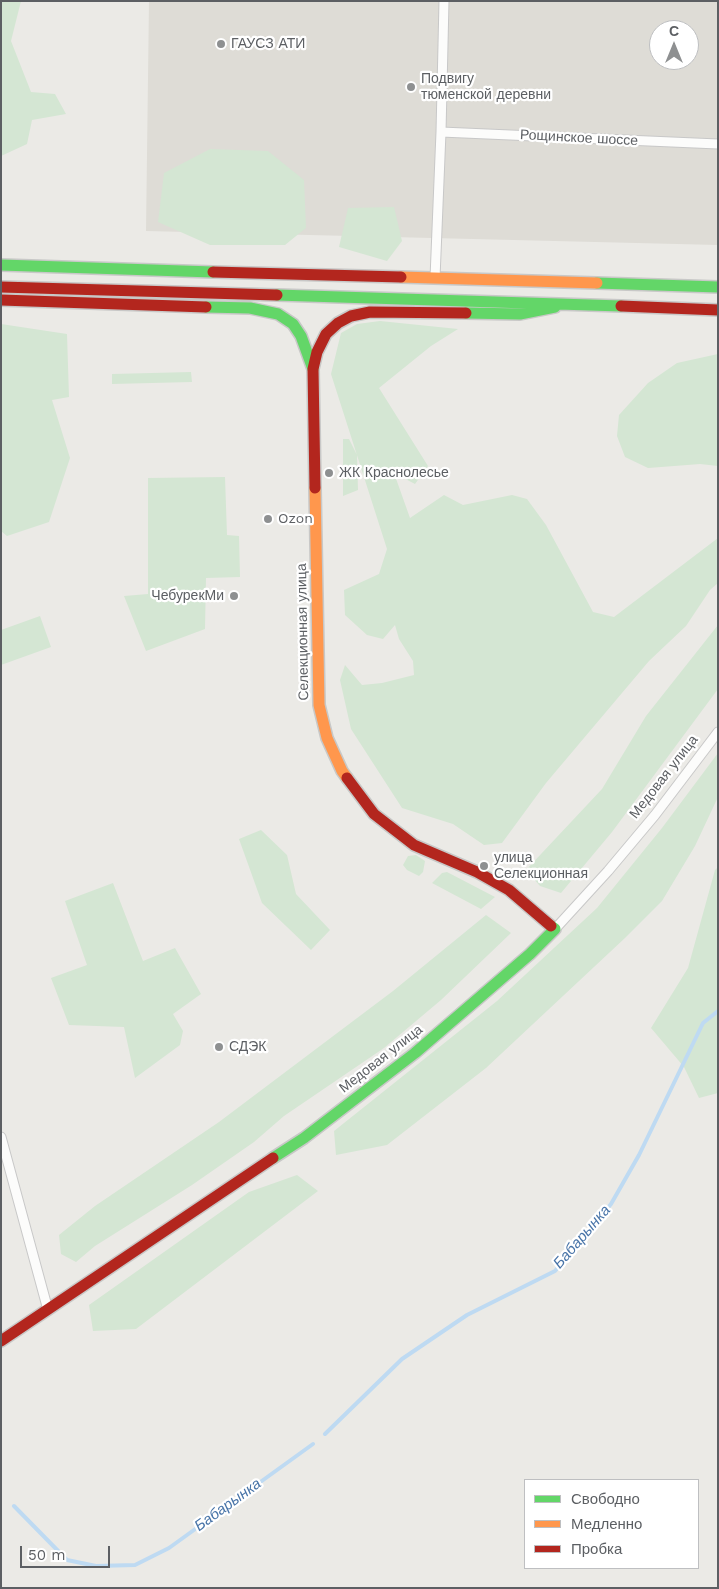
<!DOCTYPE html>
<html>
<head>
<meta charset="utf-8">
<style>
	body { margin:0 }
	#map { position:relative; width:719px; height:1589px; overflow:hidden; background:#ebeae6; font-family:"Work Sans",sans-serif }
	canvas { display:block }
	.frame { position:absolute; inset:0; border:2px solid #5c5f63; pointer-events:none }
	.legend { position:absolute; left:524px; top:1479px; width:175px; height:90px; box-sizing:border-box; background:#fff; border:1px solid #bebfc1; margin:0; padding:6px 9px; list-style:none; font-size:15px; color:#5c5f63 }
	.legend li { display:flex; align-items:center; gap:10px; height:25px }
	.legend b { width:25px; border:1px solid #bebfc1 }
	.north { position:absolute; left:649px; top:20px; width:50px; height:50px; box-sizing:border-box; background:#fff; border:1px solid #bebfc1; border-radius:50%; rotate:0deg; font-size:14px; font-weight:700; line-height:20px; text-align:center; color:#5c5f63 }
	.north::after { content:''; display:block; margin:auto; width:18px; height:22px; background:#8e9091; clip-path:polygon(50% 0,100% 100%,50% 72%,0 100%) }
	.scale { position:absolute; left:20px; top:1546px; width:90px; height:22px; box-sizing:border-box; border:2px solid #5c5f63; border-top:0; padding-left:6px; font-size:15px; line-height:18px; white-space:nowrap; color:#5c5f63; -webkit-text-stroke:4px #fff; paint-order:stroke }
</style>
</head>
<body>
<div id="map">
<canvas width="719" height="1589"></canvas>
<div class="frame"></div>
<ul class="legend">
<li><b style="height:6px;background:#63d668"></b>Свободно</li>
<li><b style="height:6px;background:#ff974d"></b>Медленно</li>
<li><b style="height:6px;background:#b3261e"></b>Пробка</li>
</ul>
<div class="north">С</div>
<div class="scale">50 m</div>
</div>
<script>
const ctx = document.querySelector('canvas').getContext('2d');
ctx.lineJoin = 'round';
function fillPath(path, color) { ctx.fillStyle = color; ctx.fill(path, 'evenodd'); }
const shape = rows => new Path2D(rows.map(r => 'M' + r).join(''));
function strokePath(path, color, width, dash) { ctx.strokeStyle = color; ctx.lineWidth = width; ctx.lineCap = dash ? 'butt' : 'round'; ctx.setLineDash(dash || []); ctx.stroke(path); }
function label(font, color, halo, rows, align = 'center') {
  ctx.font = font + ' "Work Sans",sans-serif'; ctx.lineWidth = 4.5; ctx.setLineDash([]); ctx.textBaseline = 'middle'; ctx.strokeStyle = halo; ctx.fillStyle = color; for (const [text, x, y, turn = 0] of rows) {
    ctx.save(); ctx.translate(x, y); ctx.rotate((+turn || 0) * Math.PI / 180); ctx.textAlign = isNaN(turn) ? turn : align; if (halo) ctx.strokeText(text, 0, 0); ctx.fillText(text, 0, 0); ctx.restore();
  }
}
const education = shape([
	[149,1,718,1,718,245,146,231],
	[659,30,689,30,689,60,659,60]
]);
const green = shape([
	[1,1,21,1,11,41,31,92,55,94,66,114,32,120,27,144,1,156],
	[210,149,268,151,304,180,306,228,285,245,210,245,158,222,164,173],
	[394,207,402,241,387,261,339,247,348,208],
	[380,321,458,329,431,346,379,388,428,466,415,484,394,473,410,518,444,495,463,505,512,495,527,499,546,525,593,612,614,617,718,538,718,583,710,590,686,626,649,661,546,783,502,843,484,845,453,824,402,808,351,729,340,680,345,665,362,685,382,683,414,675,413,661,399,639,395,625,383,639,367,635,345,615,344,590,379,574,387,549,331,374,341,333,357,324],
	[1,324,67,334,69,397,52,400,70,458,49,522,7,536,1,531],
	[718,354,718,466,700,464,648,468,625,457,617,436,619,415,648,383,677,363],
	[191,372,192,382,112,384,112,374],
	[343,439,349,439,357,455,358,490,343,496],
	[225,477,227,535,239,536,240,577,206,578,205,629,146,651,124,596,148,594,148,478],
	[40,616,51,647,1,665,1,630],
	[718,625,718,689,612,832,561,893,540,886,526,870,602,789,646,716],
	[718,753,718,797,695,846,662,901,625,938,486,1068,387,1145,336,1155,334,1131,497,1001,597,908,662,828],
	[261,830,287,855,296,894,330,930,311,950,262,903,239,839],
	[416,855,425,861,423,872,419,876,407,870,403,865,408,856],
	[718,867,718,1093,699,1098,684,1067,651,1028,688,968,715,870],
	[447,872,495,897,481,909,432,883,442,873],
	[113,883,143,961,175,948,201,994,173,1014,183,1031,180,1045,135,1078,124,1027,69,1025,51,978,87,965,65,901],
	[486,915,511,933,441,1000,384,1048,284,1116,254,1142,192,1185,95,1246,76,1262,61,1254,59,1235,95,1206,219,1122,393,991],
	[297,1175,318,1191,136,1329,93,1331,89,1305,249,1192]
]);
const stream = shape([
	[325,1434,402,1359,467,1315,555,1271,611,1204,639,1155,703,1023,718,1011],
	[14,1506,67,1560,96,1566,135,1565,169,1548,313,1444]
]);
const street = shape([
	[441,132,444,1],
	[435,278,441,132,718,144],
	[555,929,608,871,655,815,718,732],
	[1,1137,48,1310]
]);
const fast = shape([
	[1,265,213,272],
	[597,283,718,287],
	[277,295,621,306],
	[206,307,250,308,278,314,293,324,301,336,313,369],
	[466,313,520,314,555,307],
	[273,1158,304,1138,415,1053,530,954,555,929,551,926]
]);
const slow = shape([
	[401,277,597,283],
	[315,488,319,705,327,738,342,771,347,778]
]);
const jam = shape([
	[213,272,401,277],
	[1,287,277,295],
	[1,300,206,307],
	[621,306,718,310],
	[315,488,313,369,317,352,326,334,338,323,351,316,370,312,466,313],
	[347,778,374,814,414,845,477,872,509,890,551,926],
	[1,1341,273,1158]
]);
const markers = [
	[221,44,5,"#8e9091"],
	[411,87,5,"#8e9091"],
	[329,473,5,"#8e9091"],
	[268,519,5,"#8e9091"],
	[234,596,5,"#8e9091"],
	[484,866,5,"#8e9091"],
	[219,1047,5,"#8e9091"]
];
const poiNames = [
	["ГАУСЗ АТИ",231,44],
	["Подвигу",421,79],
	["тюменской деревни",421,95],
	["ЖК Краснолесье",339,473],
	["Ozon",278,519],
	["ЧебурекМи",224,596,"right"],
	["улица",494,858],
	["Селекционная",494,874],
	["СДЭК",229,1047]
];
const streetNames = [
	["Рощинское шоссе",579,138,3],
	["Селекционная улица",303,632,-91],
	["Медовая улица",664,777,-52],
	["Медовая улица",381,1059,-38]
];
const waterNames = [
	["Бабарынка",582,1237,-49],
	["Бабарынка",228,1505,-36]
];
fillPath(education, '#dedcd6');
fillPath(green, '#d4e6d3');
strokePath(stream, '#bedaf2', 4);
strokePath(street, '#c8c8c8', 11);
strokePath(fast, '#c8c8c7', 14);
strokePath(slow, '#c8c8c7', 14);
strokePath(jam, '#c8c8c7', 14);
strokePath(street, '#fcfcfb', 9);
strokePath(fast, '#63d668', 11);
strokePath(slow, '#ff974d', 11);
strokePath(jam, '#b3261e', 11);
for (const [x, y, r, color] of markers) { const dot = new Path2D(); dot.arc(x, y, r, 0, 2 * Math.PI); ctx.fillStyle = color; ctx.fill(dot); strokePath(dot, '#fff', 2); }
label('14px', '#5c5f63', '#fff', poiNames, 'left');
label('14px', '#5c5f63', '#fff', streetNames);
label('italic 15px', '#4874a8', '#fff', waterNames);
</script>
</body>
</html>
